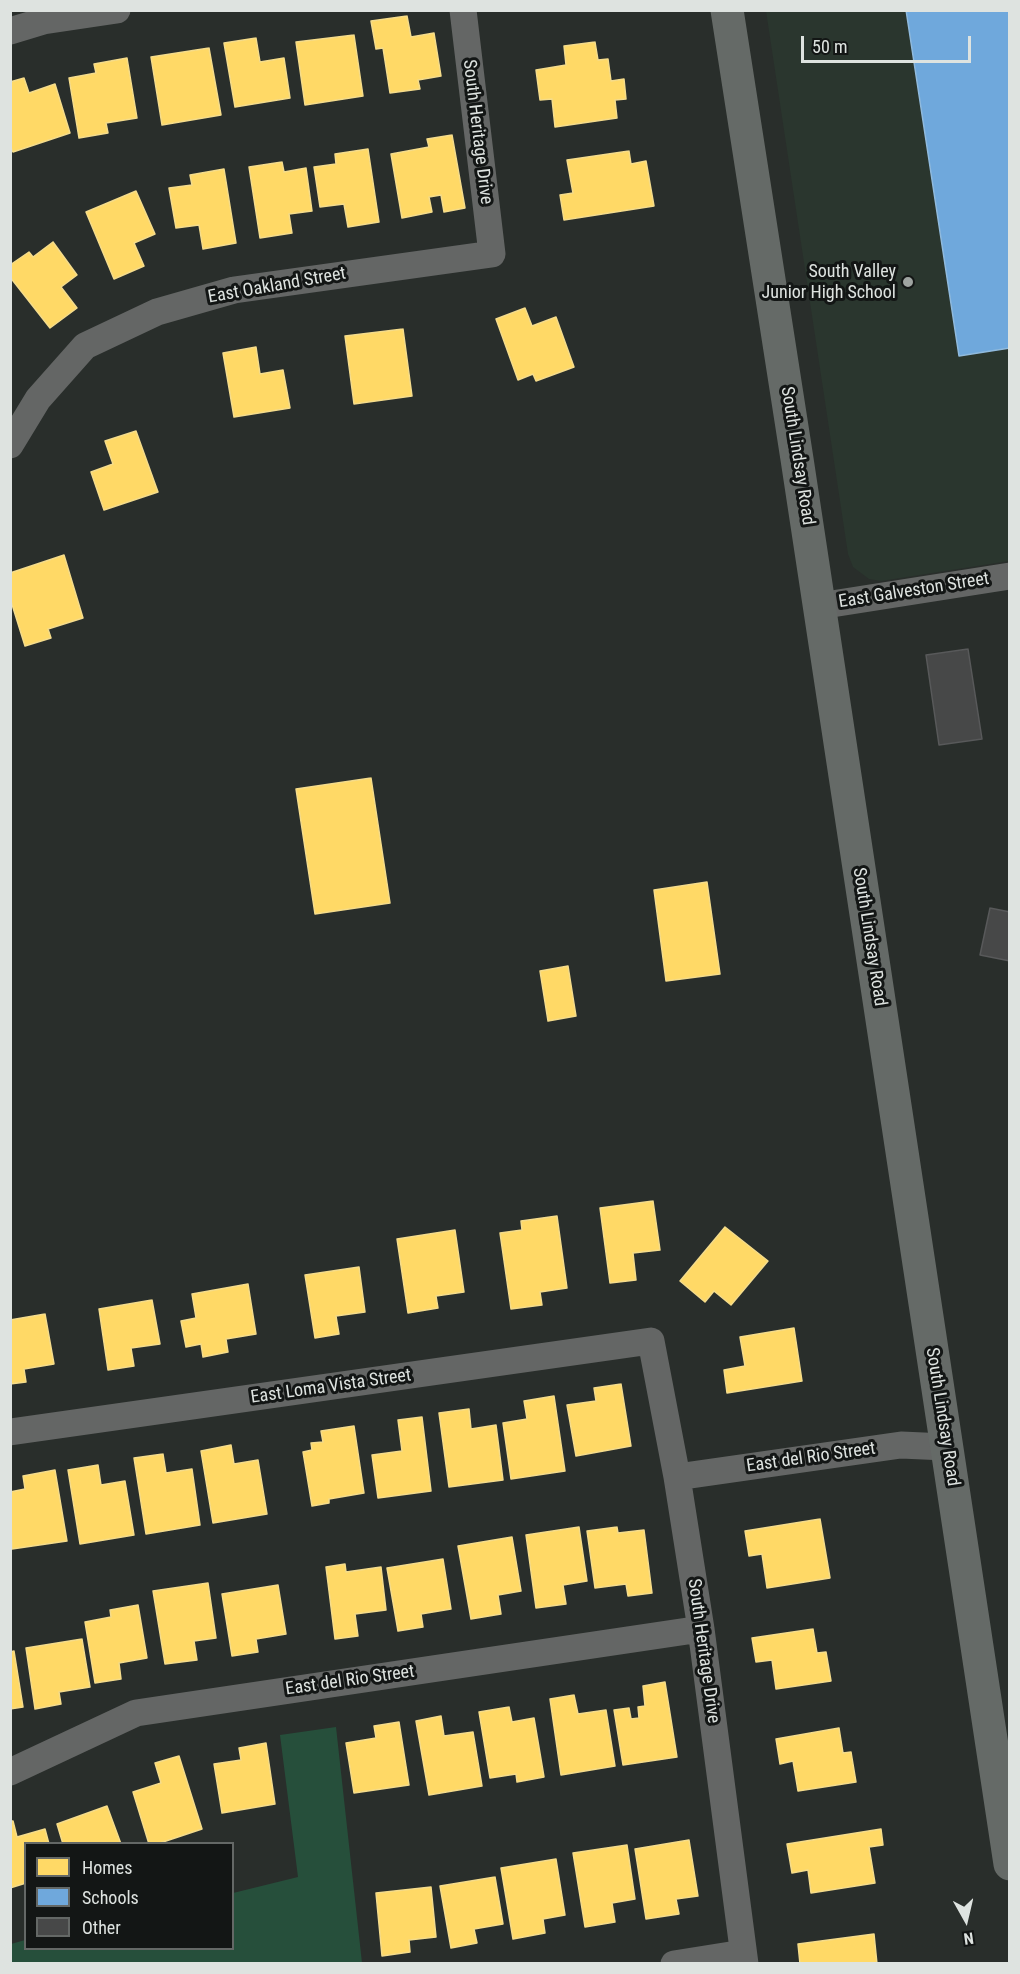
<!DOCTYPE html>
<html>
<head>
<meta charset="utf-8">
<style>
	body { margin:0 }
	#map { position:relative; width:1020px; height:1974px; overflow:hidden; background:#292e2b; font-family:"Roboto Condensed",sans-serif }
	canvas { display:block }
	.frame { position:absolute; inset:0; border:12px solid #dee3e0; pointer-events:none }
	.legend { position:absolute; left:24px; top:1842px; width:210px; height:108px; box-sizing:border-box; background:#131615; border:2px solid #646866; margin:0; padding:8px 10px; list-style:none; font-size:18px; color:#dee3e0 }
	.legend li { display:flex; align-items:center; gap:12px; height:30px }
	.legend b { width:30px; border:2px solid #646866 }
	.north { position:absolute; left:936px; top:1890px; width:60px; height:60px; -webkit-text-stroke:4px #131615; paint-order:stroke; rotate:172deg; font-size:16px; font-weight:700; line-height:24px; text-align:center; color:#dee3e0 }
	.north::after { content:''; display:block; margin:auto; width:21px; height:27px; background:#dee3e0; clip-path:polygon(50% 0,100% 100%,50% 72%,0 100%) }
	.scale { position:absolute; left:801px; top:36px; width:170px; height:27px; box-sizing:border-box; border:3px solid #dee3e0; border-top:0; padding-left:8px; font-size:18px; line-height:21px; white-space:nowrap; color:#dee3e0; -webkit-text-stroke:4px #131615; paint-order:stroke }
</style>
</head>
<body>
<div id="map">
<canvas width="1020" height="1974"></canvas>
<div class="frame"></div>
<ul class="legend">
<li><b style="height:16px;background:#ffd966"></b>Homes</li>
<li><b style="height:16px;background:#6fa8dc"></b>Schools</li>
<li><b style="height:16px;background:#474848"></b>Other</li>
</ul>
<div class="north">N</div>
<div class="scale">50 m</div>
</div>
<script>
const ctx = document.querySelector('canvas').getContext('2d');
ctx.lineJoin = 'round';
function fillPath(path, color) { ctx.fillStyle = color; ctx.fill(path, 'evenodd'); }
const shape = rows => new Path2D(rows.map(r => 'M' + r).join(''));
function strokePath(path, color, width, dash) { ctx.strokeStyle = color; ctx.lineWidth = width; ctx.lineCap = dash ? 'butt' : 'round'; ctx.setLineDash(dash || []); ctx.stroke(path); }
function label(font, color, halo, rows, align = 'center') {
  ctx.font = font + ' "Roboto Condensed",sans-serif'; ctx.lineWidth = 6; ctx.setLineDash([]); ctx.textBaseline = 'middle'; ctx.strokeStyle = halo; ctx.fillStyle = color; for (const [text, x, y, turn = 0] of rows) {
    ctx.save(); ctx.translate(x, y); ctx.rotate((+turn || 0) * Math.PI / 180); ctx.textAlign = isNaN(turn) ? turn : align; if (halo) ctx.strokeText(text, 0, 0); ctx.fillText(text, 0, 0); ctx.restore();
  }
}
const built = shape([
	[766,11,1009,11,1009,561,881,581,869,579,853,567,848,554]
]);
const green = shape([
	[336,1727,362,1963,11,1963,11,1944,25,1940,26,1948,232,1948,233,1893,298,1877,280,1735]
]);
const homes = shape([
	[407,16,411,37,434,33,441,76,418,80,420,89,390,93,383,48,376,49,371,21,407,16],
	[354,35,363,96,305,105,296,42,354,35],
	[256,38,260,62,284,58,290,98,235,107,224,43,256,38],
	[595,42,598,60,608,59,611,81,624,79,626,99,615,100,617,118,555,127,552,99,540,100,536,70,566,65,564,46,595,42],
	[209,48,221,115,162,125,151,57,209,48],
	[127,58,137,118,106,123,108,133,79,138,69,78,96,73,94,64,127,58],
	[24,78,29,93,55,84,70,133,13,152,10,146,10,82,24,78],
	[452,135,465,208,444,212,441,195,429,197,432,212,402,218,391,154,429,147,427,139,452,135],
	[368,149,379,222,348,227,344,204,320,207,314,167,336,164,335,154,368,149],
	[629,151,631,164,646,161,654,206,564,220,560,195,573,193,567,160,629,151],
	[282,162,284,172,306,168,312,211,289,214,292,233,260,238,249,167,282,162],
	[224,169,236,243,203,249,199,225,176,228,169,188,192,185,190,175,224,169],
	[136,191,155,234,134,243,144,266,114,279,86,212,136,191],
	[53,242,77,275,61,287,77,308,50,328,10,277,10,265,29,252,33,257,53,242],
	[525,308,532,326,556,317,574,367,536,381,533,374,518,380,496,319,525,308],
	[403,329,412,396,354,404,345,336,403,329],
	[256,347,260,374,283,370,290,408,234,417,223,353,256,347],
	[136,431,158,492,104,510,91,472,113,464,105,441,136,431],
	[64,555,83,618,48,629,51,638,25,646,10,598,10,573,64,555],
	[371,778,390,903,315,914,296,789,371,778],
	[707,882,720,974,666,981,654,890,707,882],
	[568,966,576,1016,548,1021,540,971,568,966],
	[653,1201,660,1250,633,1253,636,1280,610,1283,600,1208,653,1201],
	[557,1216,567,1288,540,1292,542,1305,511,1309,500,1233,522,1230,521,1221,557,1216],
	[725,1227,768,1261,731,1305,714,1291,705,1302,680,1281,725,1227],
	[455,1230,464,1292,436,1296,438,1308,408,1313,397,1239,455,1230],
	[359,1267,365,1312,336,1316,339,1334,315,1338,305,1275,359,1267],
	[248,1284,256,1334,226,1339,228,1352,203,1357,201,1344,186,1347,181,1321,196,1318,192,1294,248,1284],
	[152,1300,160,1344,131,1348,134,1366,108,1370,99,1309,152,1300],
	[45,1314,54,1364,24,1369,26,1382,10,1384,10,1320,45,1314],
	[794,1328,802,1381,727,1393,724,1370,745,1366,740,1337,794,1328],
	[621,1384,631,1446,576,1456,567,1405,596,1401,594,1388,621,1384],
	[554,1396,565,1471,511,1479,503,1423,527,1419,524,1401,554,1396],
	[469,1409,471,1429,496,1425,503,1480,449,1487,439,1413,469,1409],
	[422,1417,431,1491,378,1498,372,1455,402,1451,398,1420,422,1417],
	[354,1426,364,1493,329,1499,329,1503,312,1506,303,1452,312,1450,311,1443,323,1442,321,1431,354,1426],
	[231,1445,234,1464,258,1460,267,1514,213,1523,201,1451,231,1445],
	[163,1454,166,1473,192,1469,200,1525,146,1534,134,1458,163,1454],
	[98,1465,101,1485,125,1481,134,1535,80,1544,68,1470,98,1465],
	[55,1470,67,1541,12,1549,10,1492,25,1489,23,1476,55,1470],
	[820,1519,830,1578,767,1588,762,1554,749,1556,745,1531,820,1519],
	[579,1527,587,1581,563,1585,566,1604,536,1608,526,1535,579,1527],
	[617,1527,618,1533,644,1530,652,1593,628,1596,626,1584,595,1588,587,1531,617,1527],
	[512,1537,521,1591,498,1595,501,1614,471,1619,458,1546,512,1537],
	[443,1559,451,1609,421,1614,423,1627,398,1631,387,1568,443,1559],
	[345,1564,346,1572,381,1567,386,1610,355,1614,358,1636,335,1639,326,1567,345,1564],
	[208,1583,216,1638,194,1641,197,1660,165,1664,153,1591,208,1583],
	[278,1585,286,1634,256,1639,258,1652,232,1656,222,1594,278,1585],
	[138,1605,147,1658,119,1663,121,1679,95,1683,85,1622,111,1617,110,1610,138,1605],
	[813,1629,817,1653,826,1652,831,1681,776,1689,772,1660,756,1662,752,1638,813,1629],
	[82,1639,90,1687,59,1692,61,1704,35,1709,26,1648,82,1639],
	[14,1651,23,1707,10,1709,10,1652,14,1651],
	[665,1682,677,1757,623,1765,614,1710,629,1708,631,1719,639,1718,638,1707,645,1706,643,1686,665,1682],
	[574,1695,578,1714,606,1710,615,1766,561,1775,550,1699,574,1695],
	[509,1707,512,1722,534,1718,544,1777,517,1782,516,1774,490,1778,479,1712,509,1707],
	[441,1716,444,1736,473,1732,482,1786,429,1795,416,1721,441,1716],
	[399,1722,409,1785,354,1793,346,1743,376,1738,374,1726,399,1722],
	[839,1728,843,1753,851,1752,856,1782,798,1791,793,1761,780,1764,776,1739,839,1728],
	[266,1743,275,1804,222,1813,214,1764,241,1760,239,1748,266,1743],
	[179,1756,202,1829,157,1844,149,1844,133,1792,161,1783,155,1763,179,1756],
	[107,1806,121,1844,63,1844,57,1824,107,1806],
	[10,1821,13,1821,17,1837,45,1829,49,1844,26,1844,26,1883,10,1888,10,1821],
	[881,1829,883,1845,869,1847,875,1883,811,1893,808,1870,792,1873,787,1844,881,1829],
	[689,1840,698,1896,676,1899,679,1914,646,1919,635,1849,689,1840],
	[627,1845,635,1899,612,1903,615,1922,585,1927,573,1853,627,1845],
	[556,1859,565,1915,543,1919,545,1933,513,1939,501,1868,556,1859],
	[495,1877,503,1924,474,1929,477,1943,451,1948,440,1886,495,1877],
	[431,1887,436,1937,409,1940,410,1952,382,1956,376,1893,431,1887],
	[874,1934,877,1964,800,1964,798,1944,874,1934]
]);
const schools = shape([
	[906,10,1010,10,1010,348,959,356,906,10]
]);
const building = shape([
	[968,649,982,739,939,745,926,655,968,649],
	[990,908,1010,912,1010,961,980,955,990,908]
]);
const street = shape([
	[10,31,43,21,117,10],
	[10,445,38,399,85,346,157,312,234,290,492,254,463,10],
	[819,606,1010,576],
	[10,1432,651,1341,677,1477,701,1629,745,1964],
	[677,1477,901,1445,946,1447],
	[10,1772,136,1713,701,1629],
	[674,1964,743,1953]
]);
const secondary = shape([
	[727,10,797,459,1010,1864]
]);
const markers = [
	[908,282,6,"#9fa4a1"]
];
const streetNames = [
	["South Heritage Drive",477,132,83],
	["East Oakland Street",277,286,-10],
	["South Lindsay Road",797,456,81],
	["East Galveston Street",914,591,-9],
	["South Lindsay Road",869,937,81],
	["East Loma Vista Street",331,1387,-8],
	["South Lindsay Road",942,1417,81],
	["East del Rio Street",811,1458,-8],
	["South Heritage Drive",703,1651,82],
	["East del Rio Street",350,1681,-8]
];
const poiNames = [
	["South Valley",896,272],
	["Junior High School",896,293]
];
fillPath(built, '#2a362e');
fillPath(green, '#264f3b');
fillPath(homes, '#ffd966');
strokePath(homes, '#f5dc8b', 1.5);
fillPath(schools, '#6fa8dc');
strokePath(schools, '#90badd', 1.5);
fillPath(building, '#474848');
strokePath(building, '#58595a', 1.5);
strokePath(street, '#646665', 27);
strokePath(secondary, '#656a67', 33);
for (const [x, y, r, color] of markers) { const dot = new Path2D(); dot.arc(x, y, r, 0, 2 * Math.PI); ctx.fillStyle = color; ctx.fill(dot); strokePath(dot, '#131615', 2); }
label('18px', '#dee3e0', '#131615', streetNames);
label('18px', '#dee3e0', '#131615', poiNames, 'right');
</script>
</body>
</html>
